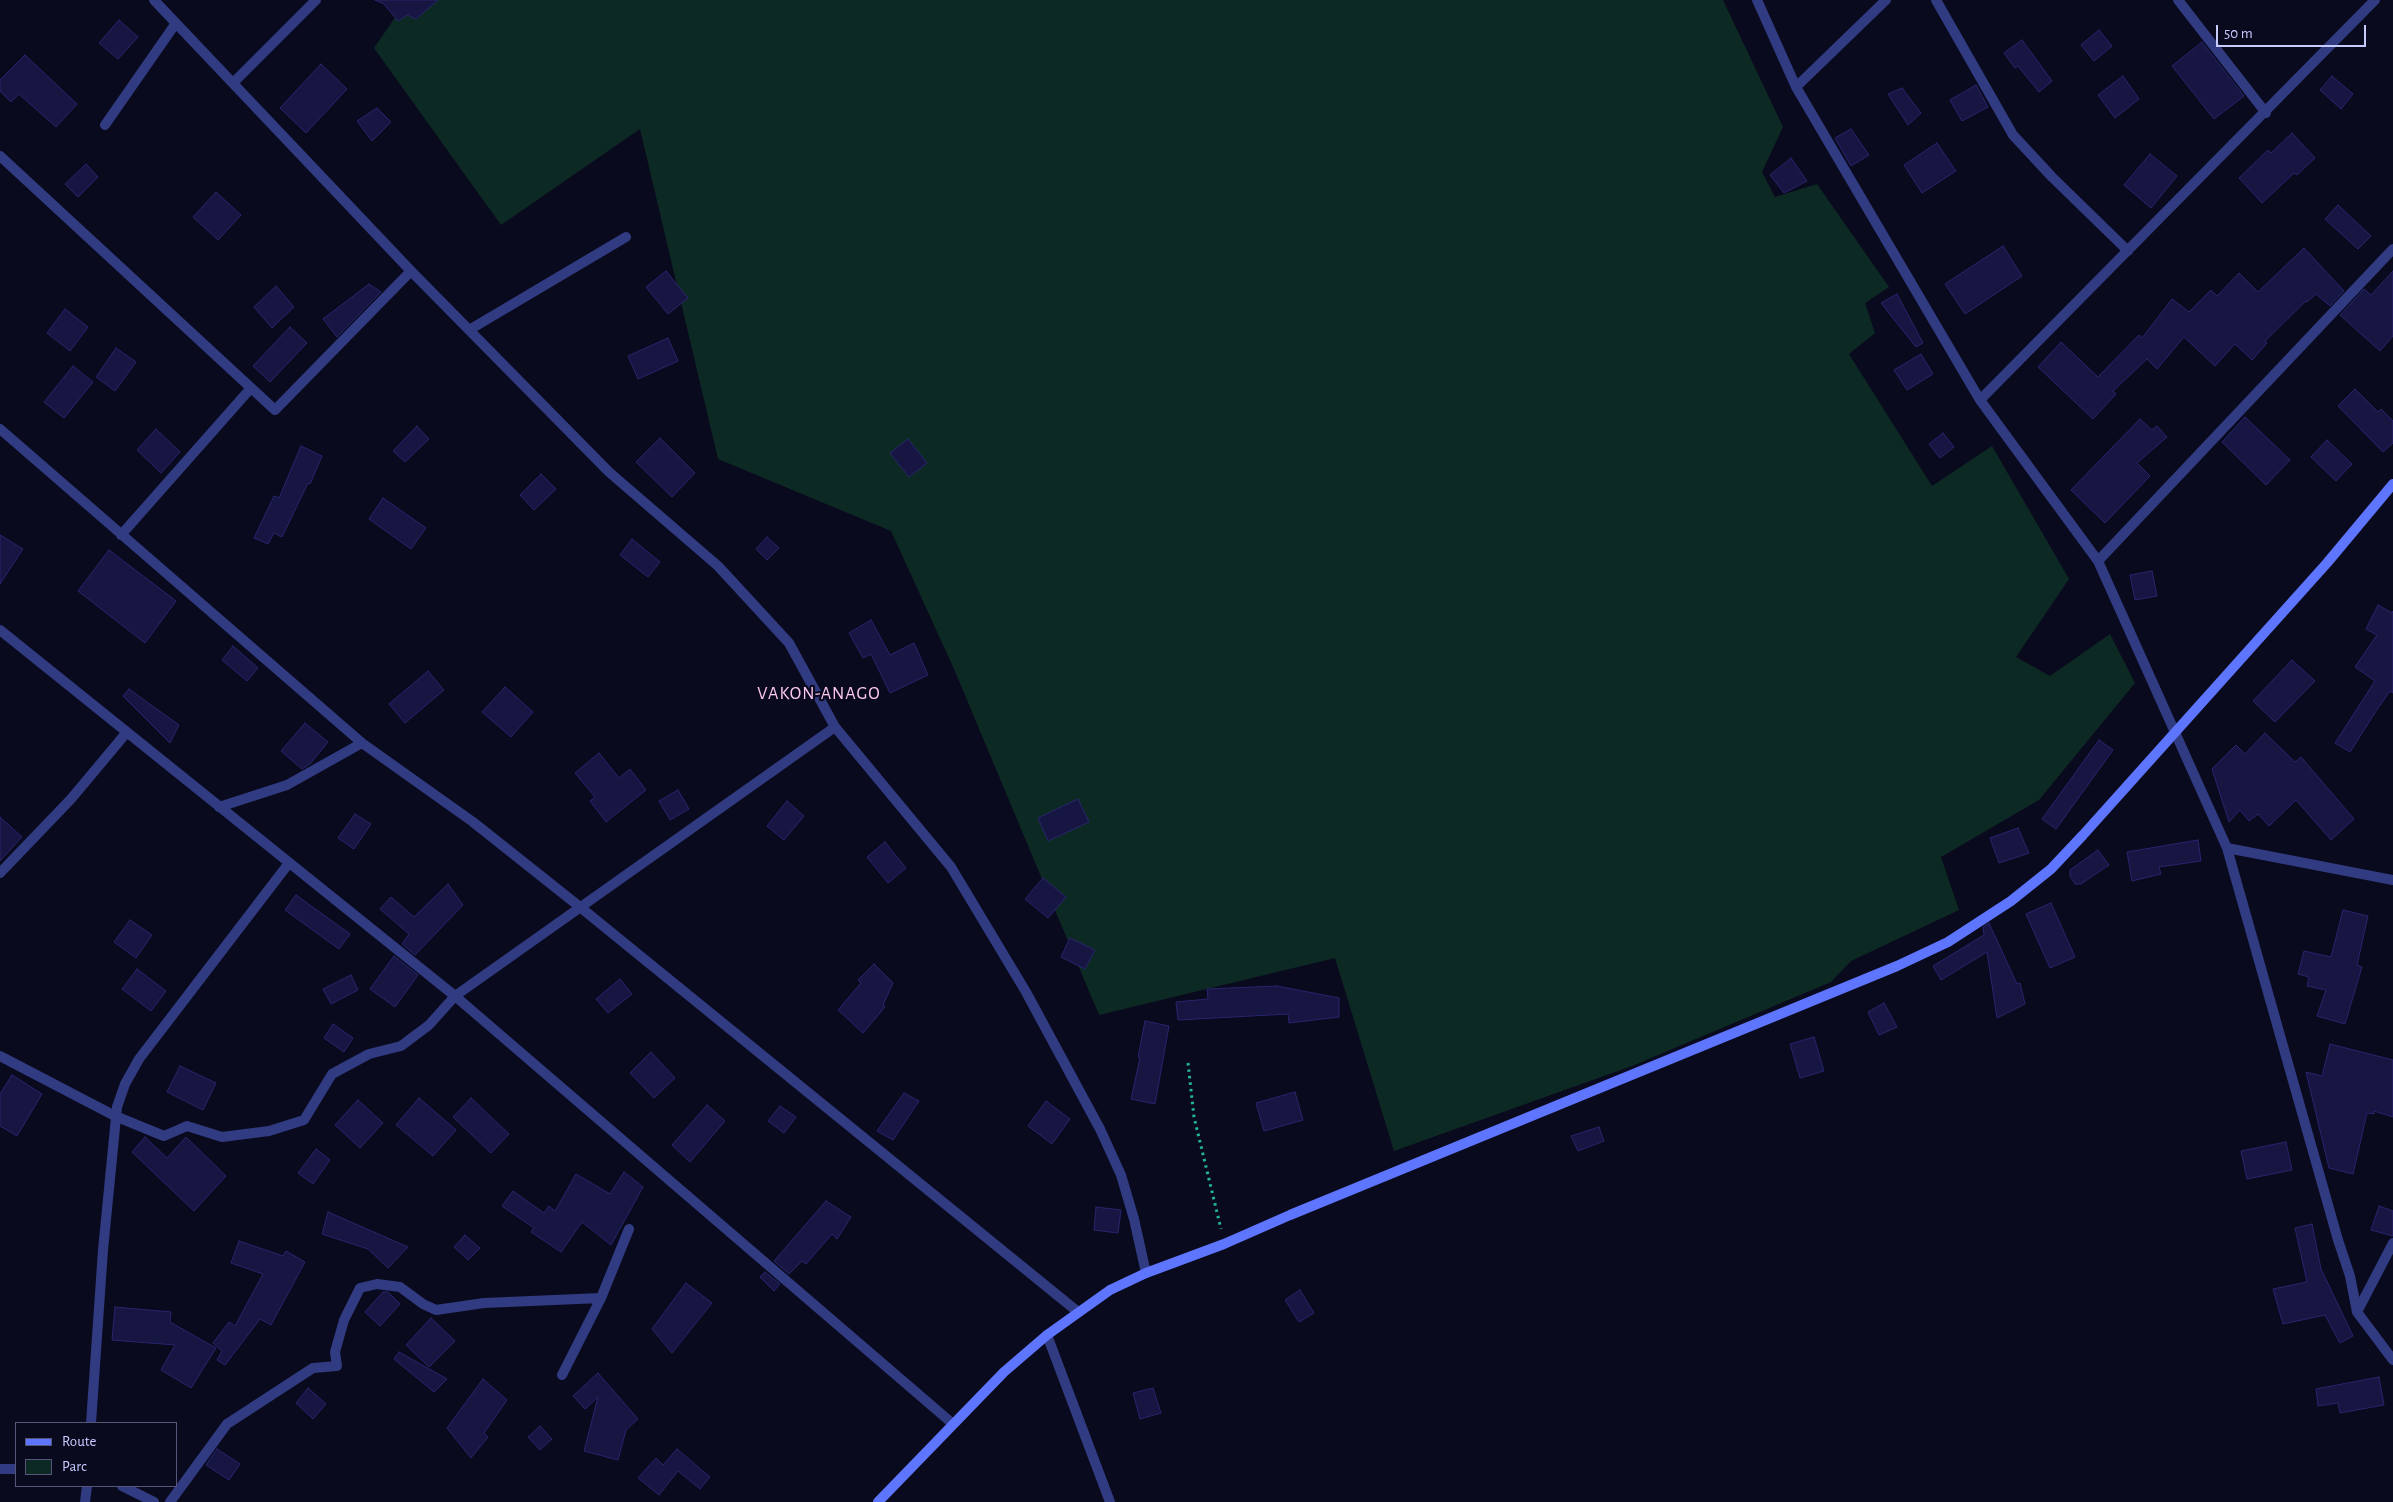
<!DOCTYPE html>
<html>
<head>
<meta charset="utf-8">
<style>
	body { margin:0 }
	#map { position:relative; width:2393px; height:1502px; overflow:hidden; background:#0a0a1e; font-family:"Alegreya Sans",sans-serif }
	canvas { display:block }
	.legend { position:absolute; left:15px; top:1422px; width:162px; height:65px; box-sizing:border-box; background:#0a0a1e; border:1px solid #565778; margin:0; padding:6px 9px; list-style:none; font-size:15px; color:#c7caff }
	.legend li { display:flex; align-items:center; gap:10px; height:25px }
	.legend b { width:25px; border:1px solid #565778 }
	.scale { position:absolute; left:2216px; top:25px; width:150px; height:22px; box-sizing:border-box; border:2px solid #c7caff; border-top:0; padding-left:6px; font-size:15px; line-height:18px; white-space:nowrap; color:#c7caff; -webkit-text-stroke:4px #0a0a1e; paint-order:stroke }
</style>
</head>
<body>
<div id="map">
<canvas width="2393" height="1502"></canvas>
<ul class="legend">
<li><b style="height:6px;background:#5e75ff"></b>Route</li>
<li><b style="height:14px;background:#0d2923"></b>Parc</li>
</ul>
<div class="scale">50 m</div>
</div>
<script>
const ctx = document.querySelector('canvas').getContext('2d');
ctx.lineJoin = 'round';
function fillPath(path, color) { ctx.fillStyle = color; ctx.fill(path, 'evenodd'); }
const shape = rows => new Path2D(rows.map(r => 'M' + r).join(''));
function strokePath(path, color, width, dash) { ctx.strokeStyle = color; ctx.lineWidth = width; ctx.lineCap = dash ? 'butt' : 'round'; ctx.setLineDash(dash || []); ctx.stroke(path); }
function label(font, color, halo, rows, align = 'center') {
  ctx.font = font + ' "Alegreya Sans",sans-serif'; ctx.lineWidth = 4.5; ctx.setLineDash([]); ctx.textBaseline = 'middle'; ctx.strokeStyle = halo; ctx.fillStyle = color; for (const [text, x, y, turn = 0] of rows) {
    ctx.save(); ctx.translate(x, y); ctx.rotate((+turn || 0) * Math.PI / 180); ctx.textAlign = isNaN(turn) ? turn : align; if (halo) ctx.strokeText(text, 0, 0); ctx.fillText(text, 0, 0); ctx.restore();
  }
}
const green = shape([
	[407,0,1723,0,1783,127,1762,172,1775,197,1817,184,1889,287,1865,303,1875,333,1849,354,1932,486,1992,446,2069,579,2016,657,2050,676,2110,634,2135,683,2039,800,1941,857,1959,910,1851,961,1831,982,1632,1066,1394,1151,1335,958,1099,1015,954,669,891,531,718,459,640,129,501,225,374,48]
]);
const building = shape([
	[375,0,438,0,416,19,407,15,398,21,384,4,375,0],
	[119,20,138,37,118,59,99,43,119,20],
	[2099,30,2112,46,2094,61,2081,45,2099,30],
	[2022,40,2052,81,2039,92,2018,66,2015,68,2004,53,2022,40],
	[2202,42,2244,96,2214,119,2172,66,2202,42],
	[25,55,77,104,56,127,19,94,11,102,0,91,0,80,25,55],
	[321,64,347,89,306,133,280,108,321,64],
	[2123,76,2139,99,2115,118,2098,95,2123,76],
	[2332,76,2353,94,2341,109,2320,90,2332,76],
	[1976,85,1988,107,1962,121,1950,100,1976,85],
	[1902,88,1921,113,1908,125,1888,94,1902,88],
	[377,108,391,122,372,141,357,121,377,108],
	[1851,129,1869,155,1851,166,1835,138,1851,129],
	[2292,133,2315,158,2297,175,2294,173,2262,203,2239,178,2268,150,2271,153,2292,133],
	[1937,143,1956,171,1922,193,1904,165,1937,143],
	[2150,154,2177,176,2151,208,2124,185,2150,154],
	[1791,158,1807,181,1784,193,1770,175,1791,158],
	[86,164,98,177,78,197,65,184,86,164],
	[216,192,241,215,218,240,193,217,216,192],
	[2338,205,2371,236,2358,249,2325,219,2338,205],
	[2003,246,2022,276,1965,314,1945,284,2003,246],
	[2304,248,2344,291,2330,306,2316,294,2307,302,2306,301,2265,341,2267,343,2252,360,2235,344,2215,366,2184,337,2157,369,2147,359,2113,391,2116,394,2093,419,2038,367,2061,342,2098,377,2139,335,2142,338,2172,299,2189,312,2211,290,2217,296,2239,273,2258,292,2304,248],
	[666,271,688,298,668,314,646,287,666,271],
	[2393,271,2393,336,2380,351,2340,315,2364,289,2371,295,2393,271],
	[369,284,381,292,337,337,323,319,369,284],
	[276,286,294,307,272,328,254,307,276,286],
	[1897,294,1923,343,1916,347,1881,303,1897,294],
	[65,309,88,327,70,351,47,333,65,309],
	[290,327,307,343,270,382,253,366,290,327],
	[668,338,678,361,638,379,628,356,668,338],
	[116,348,136,362,115,391,96,377,116,348],
	[1921,354,1933,374,1907,390,1894,370,1921,354],
	[73,366,93,382,64,418,44,402,73,366],
	[2355,389,2378,412,2381,409,2393,421,2393,443,2383,452,2338,406,2355,389],
	[2245,417,2290,460,2266,485,2222,442,2245,417],
	[2140,419,2152,430,2157,426,2167,437,2137,463,2150,476,2105,523,2071,490,2140,419],
	[417,426,429,439,405,462,393,451,417,426],
	[156,429,180,452,161,473,137,450,156,429],
	[1943,433,1954,447,1940,458,1929,444,1943,433],
	[660,438,695,473,672,497,636,462,660,438],
	[908,439,927,463,909,477,890,453,908,439],
	[2327,440,2352,464,2336,481,2311,457,2327,440],
	[301,446,322,456,310,484,308,483,282,537,274,533,268,544,254,538,274,496,279,498,301,446],
	[541,474,556,489,534,510,520,495,541,474],
	[383,498,426,528,411,549,369,519,383,498],
	[0,535,23,549,0,584,0,535],
	[767,537,779,548,767,560,756,549,767,537],
	[632,539,660,562,648,577,620,555,632,539],
	[109,550,176,601,145,643,78,591,109,550],
	[2152,571,2157,596,2135,600,2130,575,2152,571],
	[2378,605,2392,613,2393,611,2393,693,2390,691,2378,708,2350,752,2335,743,2375,681,2355,667,2377,635,2366,629,2378,605],
	[871,620,890,655,914,643,928,675,890,693,871,654,863,658,849,633,871,620],
	[233,646,258,668,247,681,222,660,233,646],
	[2292,660,2315,681,2275,722,2253,701,2292,660],
	[428,671,444,690,405,723,389,704,428,671],
	[505,687,533,712,511,737,482,712,505,687],
	[129,689,179,725,170,743,123,696,129,689],
	[305,723,328,742,310,764,302,769,281,751,305,723],
	[2265,733,2295,762,2301,757,2354,819,2331,840,2296,800,2269,826,2258,814,2249,821,2240,810,2229,822,2212,769,2236,745,2245,754,2265,733],
	[2099,740,2113,750,2056,829,2042,819,2099,740],
	[599,753,619,778,630,769,646,790,606,822,590,801,595,797,575,773,599,753],
	[678,790,689,809,670,820,659,801,678,790],
	[1078,799,1089,822,1048,841,1038,818,1078,799],
	[787,801,804,816,784,840,767,826,787,801],
	[355,814,371,824,354,849,338,838,355,814],
	[0,817,22,837,0,861,0,817],
	[2018,828,2029,853,1999,863,1990,838,2018,828],
	[2198,840,2201,861,2159,867,2161,874,2132,881,2127,852,2198,840],
	[885,842,906,868,888,883,867,857,885,842],
	[2098,850,2109,865,2081,884,2075,884,2070,876,2070,870,2098,850],
	[1043,878,1066,897,1048,918,1025,899,1043,878],
	[448,884,463,905,415,955,402,944,409,934,380,909,391,897,414,917,448,884],
	[296,895,350,934,339,949,285,910,296,895],
	[2051,903,2075,957,2050,968,2026,914,2051,903],
	[2343,910,2368,916,2357,965,2362,967,2345,1024,2317,1016,2326,990,2307,986,2309,977,2298,974,2304,951,2331,957,2343,910],
	[130,920,152,935,136,958,114,942,130,920],
	[1989,923,2017,984,2020,983,2025,1004,1997,1018,1987,952,1941,980,1933,966,1984,935,1983,927,1989,923],
	[1070,938,1095,950,1085,969,1061,957,1070,938],
	[394,956,418,975,395,1007,370,989,394,956],
	[874,964,893,983,883,1005,885,1007,863,1033,838,1010,861,983,858,980,874,964],
	[137,969,166,991,151,1011,122,989,137,969],
	[351,975,358,990,331,1004,323,989,351,975],
	[620,979,632,994,608,1013,596,999,620,979],
	[1277,986,1339,998,1339,1017,1289,1023,1288,1014,1178,1020,1176,1002,1208,999,1207,989,1277,986],
	[1884,1003,1897,1027,1879,1035,1868,1012,1884,1003],
	[1145,1021,1169,1026,1155,1104,1131,1099,1140,1058,1138,1057,1145,1021],
	[333,1024,353,1038,344,1052,324,1038,333,1024],
	[1814,1037,1824,1071,1800,1078,1790,1044,1814,1037],
	[2330,1044,2393,1060,2393,1117,2374,1111,2374,1114,2367,1113,2353,1174,2329,1168,2306,1072,2322,1076,2330,1044],
	[651,1052,675,1078,654,1098,630,1073,651,1052],
	[180,1066,216,1083,203,1110,167,1092,180,1066],
	[12,1075,42,1094,17,1136,0,1126,0,1094,12,1075],
	[1295,1092,1303,1120,1264,1131,1256,1103,1295,1092],
	[904,1093,919,1101,893,1140,877,1131,904,1093],
	[419,1098,456,1130,433,1156,396,1125,419,1098],
	[471,1098,509,1134,491,1153,453,1117,471,1098],
	[358,1100,383,1123,360,1148,335,1125,358,1100],
	[1046,1101,1070,1119,1052,1144,1028,1126,1046,1101],
	[707,1105,725,1121,690,1162,672,1145,707,1105],
	[780,1106,796,1117,784,1133,768,1121,780,1106],
	[1599,1127,1604,1141,1578,1151,1571,1136,1599,1127],
	[145,1137,167,1158,186,1137,226,1176,194,1211,132,1152,145,1137],
	[2286,1142,2292,1170,2247,1179,2241,1151,2286,1142],
	[316,1149,330,1160,313,1184,298,1173,316,1149],
	[624,1172,643,1187,611,1245,582,1222,561,1252,531,1232,534,1228,502,1206,513,1191,544,1213,549,1206,555,1211,576,1174,610,1194,624,1172],
	[826,1201,851,1217,837,1239,832,1234,806,1264,802,1261,789,1274,774,1261,826,1201],
	[2379,1206,2393,1211,2393,1236,2371,1230,2379,1206],
	[1096,1207,1121,1210,1118,1233,1094,1230,1096,1207],
	[328,1212,408,1247,388,1268,368,1249,322,1234,328,1212],
	[2312,1224,2321,1269,2353,1336,2340,1343,2325,1315,2283,1324,2273,1289,2307,1282,2295,1228,2312,1224],
	[465,1235,480,1248,468,1260,454,1247,465,1235],
	[239,1241,283,1256,286,1251,305,1262,271,1325,260,1319,225,1365,217,1360,222,1351,213,1343,229,1322,235,1326,263,1274,231,1263,239,1241],
	[765,1272,780,1284,774,1291,760,1277,765,1272],
	[686,1283,712,1303,672,1353,652,1329,686,1283],
	[1300,1290,1314,1313,1299,1322,1285,1300,1300,1290],
	[383,1292,388,1292,400,1304,380,1326,365,1312,383,1292],
	[115,1307,171,1312,170,1322,216,1348,191,1388,161,1370,175,1345,112,1340,115,1307],
	[431,1318,455,1341,429,1367,406,1345,431,1318],
	[399,1352,447,1379,434,1392,394,1359,399,1352],
	[598,1373,638,1419,626,1430,618,1460,584,1451,598,1397,585,1409,573,1396,598,1373],
	[2379,1377,2384,1405,2340,1413,2338,1403,2318,1406,2316,1389,2379,1377],
	[483,1379,507,1400,484,1433,488,1437,471,1458,447,1428,483,1379],
	[308,1388,326,1404,313,1419,296,1403,308,1388],
	[1153,1388,1161,1413,1140,1419,1133,1393,1153,1388],
	[540,1426,552,1439,540,1450,528,1437,540,1426],
	[217,1449,240,1464,229,1480,206,1465,217,1449],
	[677,1449,710,1477,700,1489,678,1471,659,1495,638,1478,656,1458,663,1465,677,1449]
]);
const path = shape([
	[1188,1063,1194,1117,1221,1229]
]);
const minor = shape([
	[154,0,411,271,609,472,718,566,789,643,835,727,951,867,1026,992,1100,1129,1121,1175,1134,1219,1146,1273],
	[1757,0,1796,87,1980,400,2098,561,2227,848,2338,1240,2350,1276,2357,1312,2393,1360],
	[1936,0,2013,135,2052,177,2128,251],
	[2178,0,2266,113],
	[233,83,316,0],
	[1796,87,1886,0],
	[105,125,176,23],
	[0,156,275,410,411,271],
	[469,330,626,237],
	[1980,400,2375,0],
	[0,429,362,743,473,822,580,907,1078,1312],
	[121,535,251,388],
	[2098,561,2393,249],
	[0,630,455,996,953,1424],
	[219,807,287,785,362,743],
	[2227,848,2393,880],
	[0,873,71,799,127,732],
	[0,1056,115,1116,164,1136,187,1126,222,1137,269,1131,304,1120,332,1074,369,1054,401,1046,429,1025,455,996,835,727],
	[2357,1312,2393,1243],
	[1047,1335,1110,1502],
	[562,1375,601,1298,629,1229],
	[91,1423,103,1250,117,1107,125,1084,139,1059,289,863],
	[0,1469,16,1469],
	[122,1486,154,1502],
	[85,1502,87,1486],
	[170,1502,227,1424,313,1368,337,1366,335,1352,344,1320,360,1288,377,1284,400,1287,423,1304,436,1310,484,1303,601,1298]
]);
const secondary = shape([
	[878,1502,1004,1372,1047,1335,1110,1290,1146,1273,1224,1244,1290,1215,1897,966,1948,942,2011,901,2051,869,2083,835,2327,563,2393,484]
]);
const quarterNames = [
	["VAKON-ANAGO",819,694]
];
fillPath(green, '#0d2923');
fillPath(building, '#171541');
strokePath(building, '#28256e', 1);
strokePath(path, '#24b796', 3, [2.5, 4]);
strokePath(minor, '#313b81', 10);
strokePath(secondary, '#5e75ff', 10);
ctx.letterSpacing = '1px';
label('18px', '#ffc9f4', '#0a0a1e', quarterNames);
ctx.letterSpacing = '0px';
</script>
</body>
</html>
